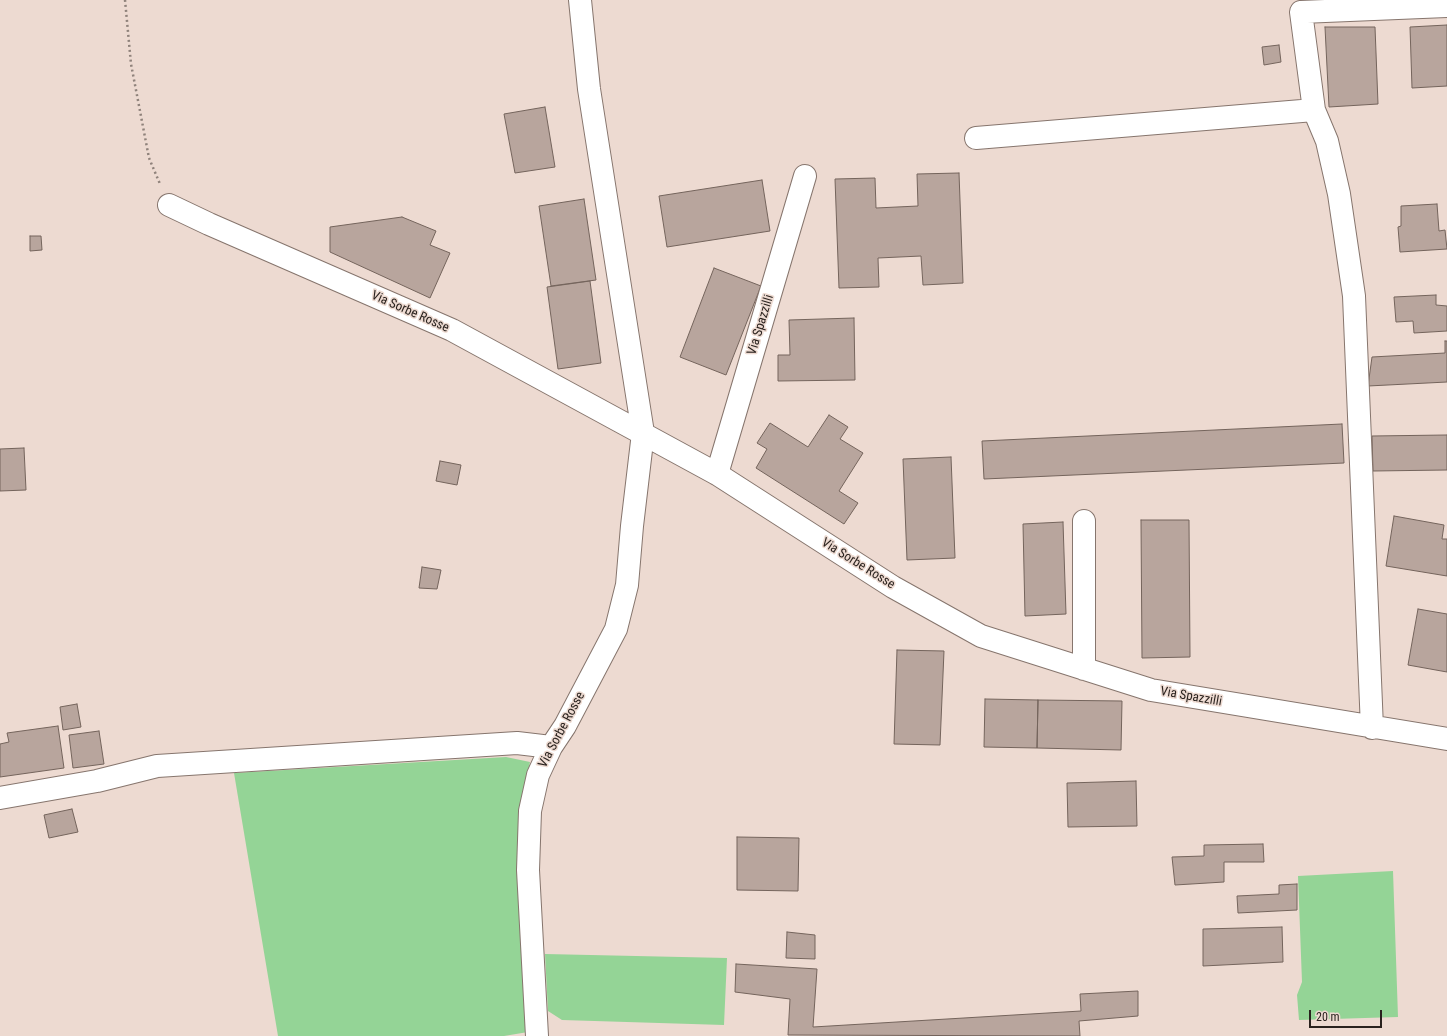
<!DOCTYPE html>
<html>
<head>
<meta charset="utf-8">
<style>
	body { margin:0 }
	#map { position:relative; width:1447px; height:1036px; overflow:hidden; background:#eddad1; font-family:"Roboto Condensed",sans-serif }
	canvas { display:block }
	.scale { position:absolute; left:1309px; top:1010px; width:73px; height:18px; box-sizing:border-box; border:2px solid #29221e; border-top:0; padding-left:5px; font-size:12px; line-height:14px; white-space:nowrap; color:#29221e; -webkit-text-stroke:3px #eddad1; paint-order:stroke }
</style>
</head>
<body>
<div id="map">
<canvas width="1447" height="1036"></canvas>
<div class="scale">20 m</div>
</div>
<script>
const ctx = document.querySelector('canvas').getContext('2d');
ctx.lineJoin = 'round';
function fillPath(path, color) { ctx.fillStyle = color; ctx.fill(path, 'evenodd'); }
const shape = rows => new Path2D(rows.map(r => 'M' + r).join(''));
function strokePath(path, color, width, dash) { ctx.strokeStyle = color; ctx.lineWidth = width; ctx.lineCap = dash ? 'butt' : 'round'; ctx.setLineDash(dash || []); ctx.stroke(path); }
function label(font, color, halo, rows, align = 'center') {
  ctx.font = font + ' "Roboto Condensed",sans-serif'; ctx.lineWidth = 3; ctx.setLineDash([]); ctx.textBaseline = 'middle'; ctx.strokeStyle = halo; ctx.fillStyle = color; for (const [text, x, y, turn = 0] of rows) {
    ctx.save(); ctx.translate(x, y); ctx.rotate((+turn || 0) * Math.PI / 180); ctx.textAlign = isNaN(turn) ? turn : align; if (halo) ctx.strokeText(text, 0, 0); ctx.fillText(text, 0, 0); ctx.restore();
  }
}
const green = shape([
	[506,757,530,762,519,818,528,1032,504,1036,278,1036,234,773],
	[1393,871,1398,1017,1299,1020,1297,995,1302,982,1298,876],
	[545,954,727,958,724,1025,562,1020,548,1011]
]);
const building = shape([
	[1447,25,1447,86,1412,88,1410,27,1447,25],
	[1325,27,1375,27,1378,104,1329,107,1325,27],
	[1279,45,1281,62,1264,65,1262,47,1279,45],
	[545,107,555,167,515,173,504,114,545,107],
	[959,173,963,283,923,285,921,256,878,258,879,287,839,288,835,179,875,178,876,208,918,206,917,174,959,173],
	[762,180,770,231,667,247,659,196,762,180],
	[584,199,596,280,551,286,539,206,584,199],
	[1437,204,1439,231,1445,230,1447,249,1400,252,1398,227,1401,226,1401,206,1437,204],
	[402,217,436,231,430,245,450,253,430,298,330,252,330,227,402,217],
	[30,236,41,236,42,250,30,251,30,236],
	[714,268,761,286,726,375,680,357,714,268],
	[590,281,601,363,558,369,547,287,590,281],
	[1436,295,1436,305,1447,306,1447,331,1414,333,1413,321,1396,322,1394,297,1436,295],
	[854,318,855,380,778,381,778,355,790,355,789,320,854,318],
	[1445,341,1447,341,1447,382,1368,386,1372,357,1445,353,1445,341],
	[829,415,848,427,840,439,863,453,839,491,858,503,844,524,756,468,767,449,757,443,770,423,808,447,829,415],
	[1342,424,1344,463,984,479,982,441,1342,424],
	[1447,435,1447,470,1373,471,1372,436,1447,435],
	[24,448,26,490,0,491,0,449,24,448],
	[951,457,955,558,907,560,903,459,951,457],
	[440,461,461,465,457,485,436,481,440,461],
	[1394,516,1444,525,1442,539,1447,539,1447,576,1386,566,1394,516],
	[1141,520,1189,520,1190,657,1142,658,1141,520],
	[1063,522,1066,614,1025,616,1023,524,1063,522],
	[422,567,441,570,437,589,419,588,422,567],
	[1418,609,1447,614,1447,672,1408,665,1418,609],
	[897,650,944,651,940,745,894,744,897,650],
	[985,699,1038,700,1037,748,984,747,985,699],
	[1038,700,1122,701,1121,750,1037,748,1038,700],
	[77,704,81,727,63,730,60,707,77,704],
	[58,726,64,768,0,777,0,744,9,742,7,733,58,726],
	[99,731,104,764,73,768,69,735,99,731],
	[1136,781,1137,826,1068,827,1067,783,1136,781],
	[72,809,78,832,49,838,44,815,72,809],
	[737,837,799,838,798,891,737,890,737,837],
	[1263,844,1264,862,1224,862,1224,882,1175,885,1172,857,1204,856,1204,845,1263,844],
	[1297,884,1297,910,1238,913,1237,896,1279,894,1279,885,1297,884],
	[1282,927,1283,962,1203,966,1203,929,1282,927],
	[787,932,815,935,815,959,786,958,787,932],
	[736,964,817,969,813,1027,1081,1011,1080,994,1138,991,1138,1016,1079,1021,1080,1036,788,1035,790,999,735,992,736,964]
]);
const path = shape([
	[125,0,131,64,149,158,160,184]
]);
const street = shape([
	[976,138,1314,110],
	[169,205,209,224,452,330,717,474,893,587,981,636,1151,690,1447,739],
	[717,474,805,176],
	[1084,669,1084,521],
	[1372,728,1354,296,1339,194,1327,141,1314,110,1301,12,1447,6],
	[0,798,97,781,157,766,517,743,551,747],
	[537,1036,528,870,530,811,538,775,551,747,565,726,616,629,627,585,632,526,643,433,589,89,580,0]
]);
const streetNames = [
	["Via Sorbe Rosse",410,312,24],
	["Via Spazzilli",761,325,-73],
	["Via Sorbe Rosse",858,564,32],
	["Via Spazzilli",1191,697,10],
	["Via Sorbe Rosse",562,730,-62]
];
fillPath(green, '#94d496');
fillPath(building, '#b8a59d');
strokePath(building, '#74645c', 1);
strokePath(street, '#86756d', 24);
strokePath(path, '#8f827b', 2.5, [2, 3]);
strokePath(street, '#fff', 22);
label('13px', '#29221e', '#eddad1', streetNames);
</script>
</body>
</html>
